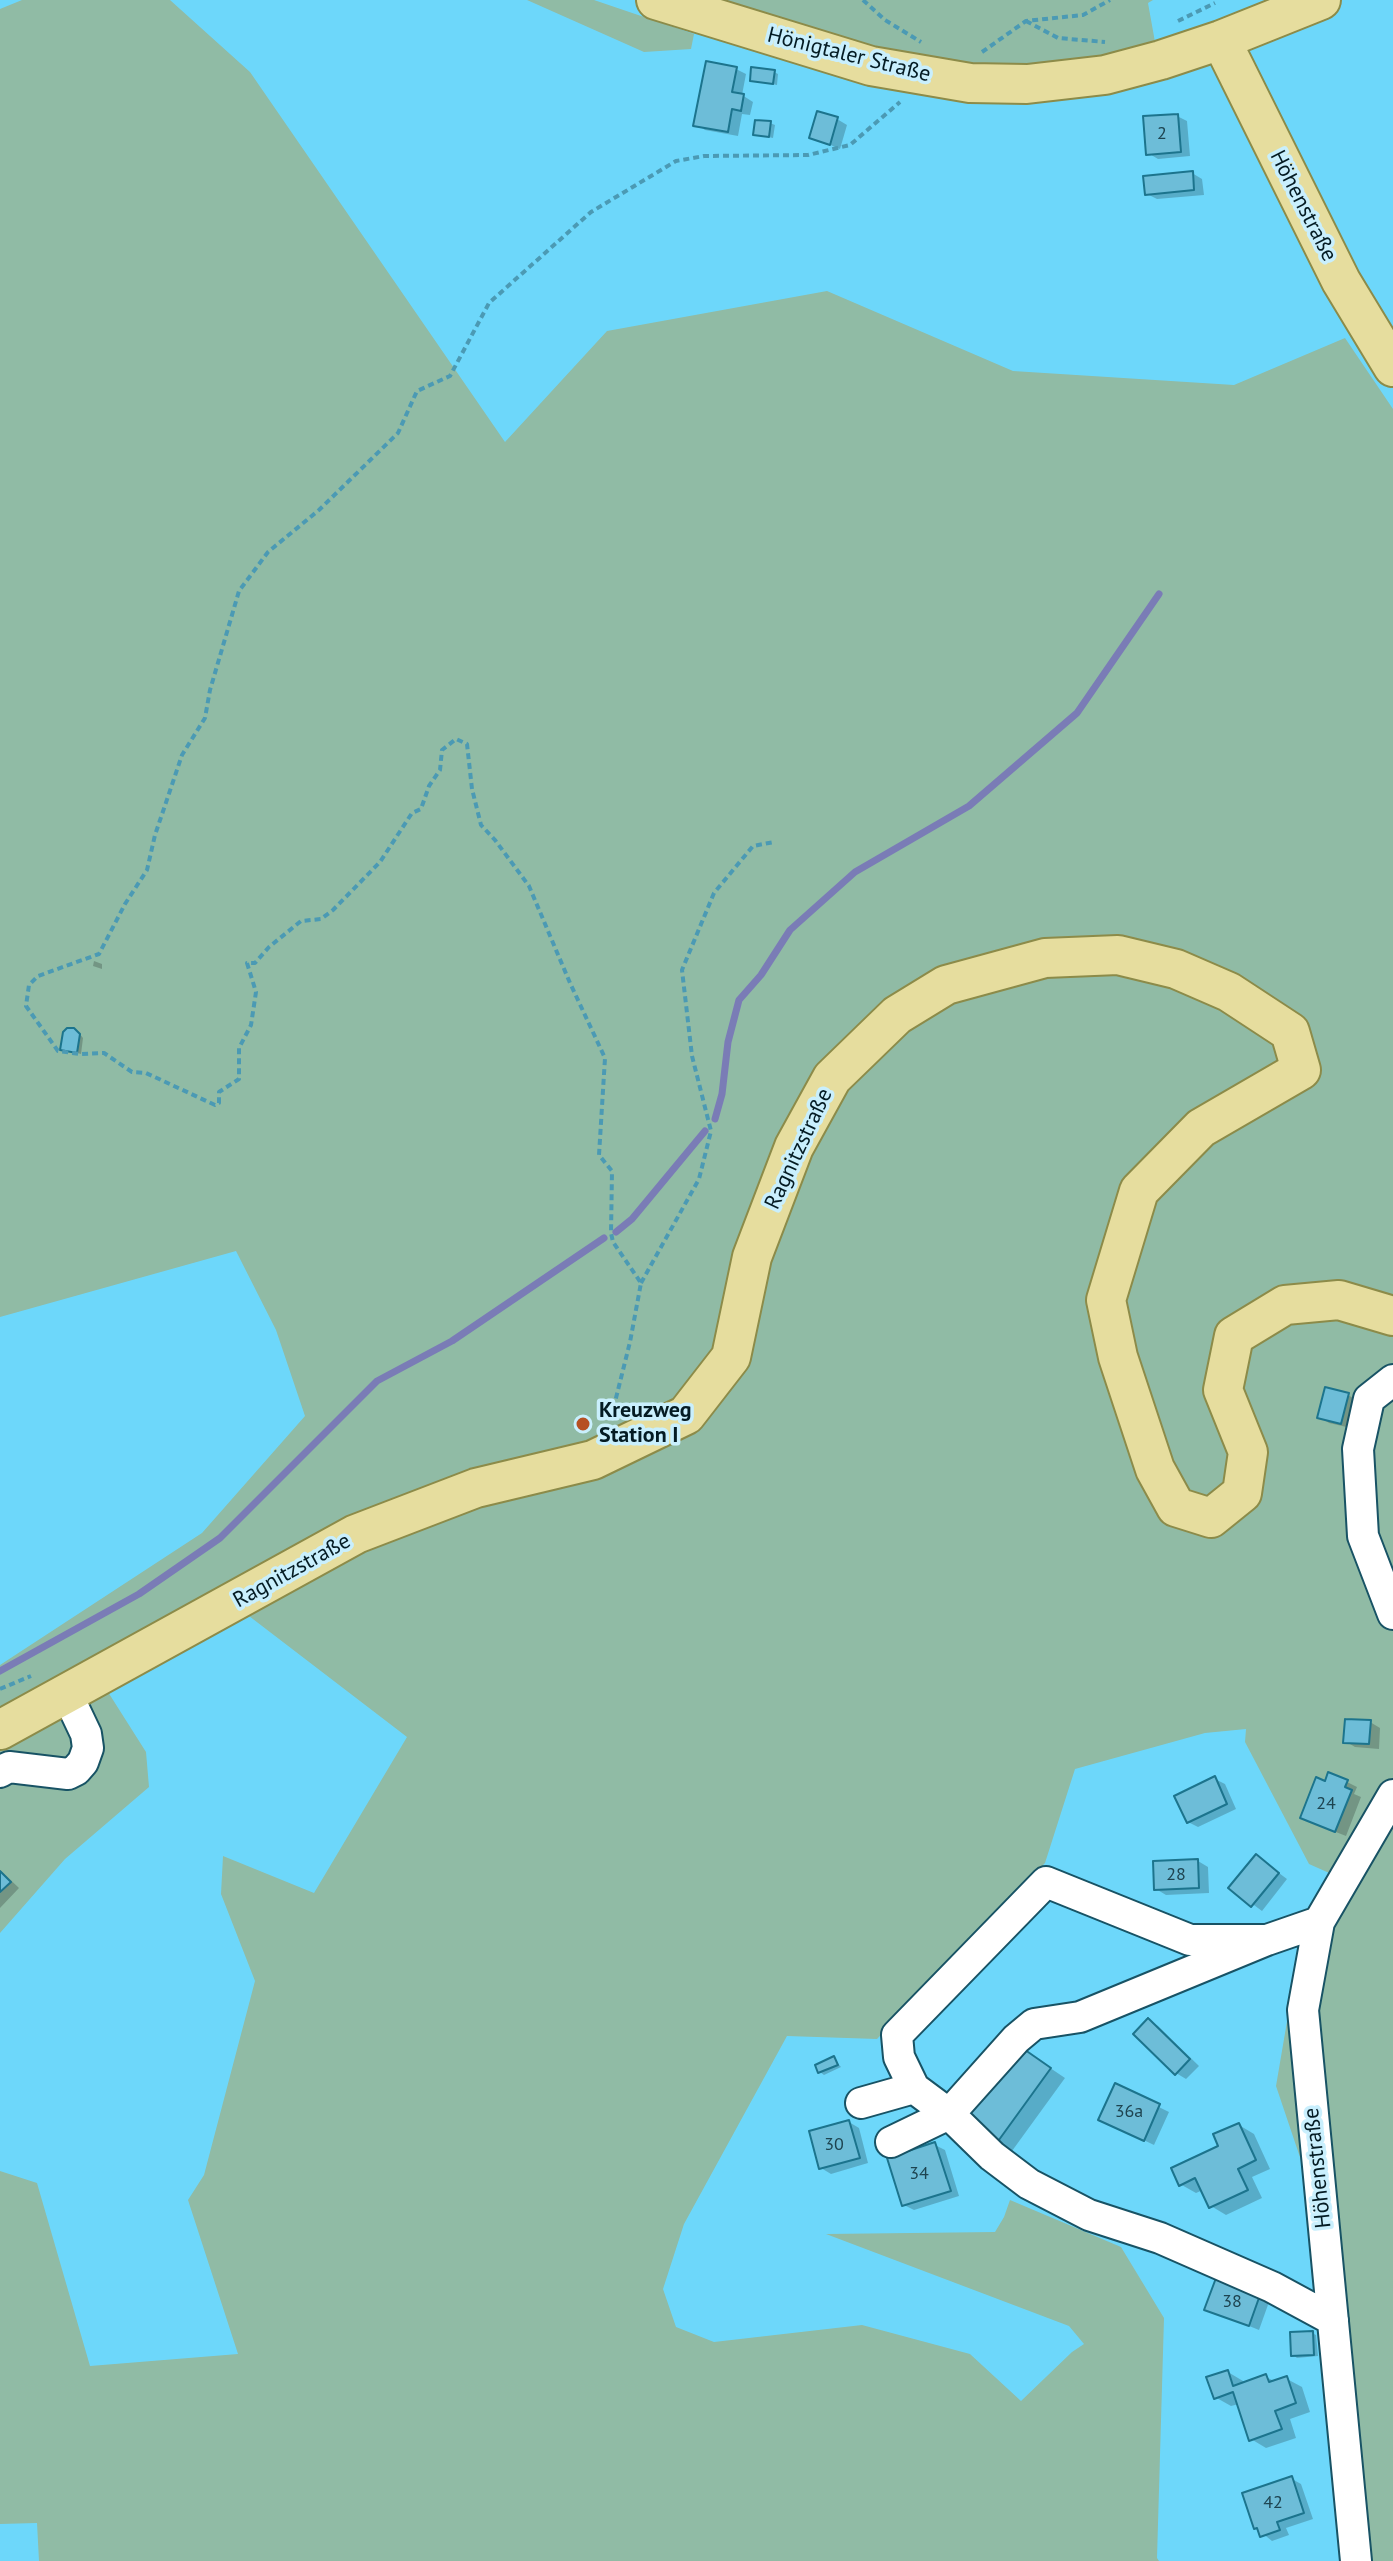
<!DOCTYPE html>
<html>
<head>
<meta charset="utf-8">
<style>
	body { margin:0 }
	canvas { display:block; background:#6dd7fa }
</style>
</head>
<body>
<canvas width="1393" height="2561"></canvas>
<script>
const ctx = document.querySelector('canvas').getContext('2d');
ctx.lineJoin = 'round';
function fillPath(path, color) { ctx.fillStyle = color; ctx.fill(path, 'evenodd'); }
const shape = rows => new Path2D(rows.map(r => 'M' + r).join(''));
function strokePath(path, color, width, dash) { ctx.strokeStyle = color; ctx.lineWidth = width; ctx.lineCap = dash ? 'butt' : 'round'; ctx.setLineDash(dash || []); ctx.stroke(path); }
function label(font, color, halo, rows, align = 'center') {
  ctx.font = font + ' "PT Sans",sans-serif'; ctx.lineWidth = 7; ctx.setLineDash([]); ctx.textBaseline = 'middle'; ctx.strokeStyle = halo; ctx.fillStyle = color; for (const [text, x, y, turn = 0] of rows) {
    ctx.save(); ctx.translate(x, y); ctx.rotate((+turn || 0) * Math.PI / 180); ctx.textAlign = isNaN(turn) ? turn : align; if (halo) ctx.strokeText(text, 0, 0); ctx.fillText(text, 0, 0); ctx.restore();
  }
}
const green = shape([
	[22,0,170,0,250,72,505,442,607,331,827,291,1013,371,1234,385,1345,338,1393,409,1393,2561,1368,2561,1338,2270,1276,2086,1298,1957,1336,1876,1309,1864,1245,1742,1246,1729,1205,1733,1075,1769,1045,1863,877,2039,787,2036,684,2224,663,2289,676,2327,714,2342,862,2325,970,2354,1021,2401,1072,2352,1084,2344,1069,2326,826,2234,995,2232,1004,2217,1010,2200,1121,2247,1164,2318,1157,2558,1159,2561,39,2561,37,2523,0,2524,0,2171,37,2183,90,2366,238,2354,188,2200,204,2175,255,1981,221,1894,223,1856,314,1893,407,1737,249,1616,108,1692,146,1752,149,1787,65,1859,0,1933,0,1665,202,1533,305,1416,276,1330,236,1251,0,1317,0,9],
	[67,1028,74,1028,80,1034,77,1052,60,1050,63,1032],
	[527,0,594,0,694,34,691,49,644,52],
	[714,0,1153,0,1148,3,1155,42,1092,60,967,70,804,31]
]);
const shadow = shape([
	[736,69,746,74,742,95,753,102,750,115,742,114,738,136,705,130,696,124],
	[774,72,778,74,777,85,752,80],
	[1177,116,1187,121,1190,156,1158,159,1148,153],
	[837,119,847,125,840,149,812,137],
	[770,123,775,125,773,138,755,134],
	[1192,173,1202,179,1204,195,1157,199,1147,194],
	[94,961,102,964,102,969,93,966],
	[79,1033,83,1038,81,1054,62,1049],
	[1348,1395,1358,1401,1351,1428,1329,1423,1320,1417],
	[1370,1722,1380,1728,1379,1749,1355,1747,1345,1741],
	[1215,1779,1225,1784,1236,1809,1198,1827,1188,1822],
	[1347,1782,1357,1787,1354,1794,1361,1797,1346,1836,1313,1823,1326,1783],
	[1256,1856,1287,1879,1262,1911,1231,1888],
	[1198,1861,1208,1867,1209,1893,1166,1895,1156,1889],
	[0,1870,19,1888,0,1908],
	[1148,2020,1158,2026,1199,2066,1186,2079,1176,2073],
	[1019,2047,1065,2078,1012,2151,997,2142],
	[834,2059,841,2067,824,2075,820,2072],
	[1116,2086,1169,2112,1154,2145,1110,2124],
	[849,2122,859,2128,868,2163,831,2174,821,2168],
	[1239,2125,1254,2134,1270,2169,1252,2177,1262,2198,1226,2215,1211,2206,1203,2190,1196,2193,1180,2184,1221,2147],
	[935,2145,945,2150,959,2196,914,2210,904,2205],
	[1259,2297,1269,2302,1259,2330,1207,2309],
	[1312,2333,1316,2335,1318,2356,1297,2358,1293,2355],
	[1228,2372,1243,2381,1244,2384,1266,2377,1276,2382,1287,2379,1302,2387,1310,2412,1290,2419,1296,2438,1266,2448,1251,2439,1239,2404,1231,2406,1215,2397],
	[1292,2479,1301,2484,1313,2519,1286,2528,1289,2535,1272,2541,1256,2528]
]);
const stream = shape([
	[715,1119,722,1094,728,1042,739,1000,761,975,790,930,855,872,969,806,1077,713,1159,594],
	[616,1232,632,1219,705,1131],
	[0,1671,139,1594,220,1538,377,1381,452,1341,604,1238]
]);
const building = shape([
	[706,61,737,67,732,92,744,94,741,111,732,109,728,132,693,126,706,61],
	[751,67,775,70,773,84,750,81,751,67],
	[817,111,838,117,830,145,809,138,817,111],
	[1178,114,1181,152,1146,155,1143,116,1178,114],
	[755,120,771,121,769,137,753,135,755,120],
	[1193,171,1194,190,1145,195,1143,176,1193,171],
	[67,1028,74,1028,80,1034,77,1053,60,1050,63,1032,67,1028],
	[1325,1387,1349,1393,1341,1424,1317,1418,1325,1387],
	[1345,1719,1371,1720,1369,1744,1343,1743,1345,1719],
	[1328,1772,1348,1780,1345,1787,1352,1790,1335,1832,1300,1818,1316,1777,1325,1781,1328,1772],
	[1215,1776,1227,1804,1187,1823,1174,1796,1215,1776],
	[1256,1854,1279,1873,1251,1907,1228,1888,1256,1854],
	[1198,1859,1199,1888,1154,1890,1153,1861,1198,1859],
	[0,1871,11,1882,0,1892,0,1871],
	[1148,2018,1190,2059,1175,2075,1133,2034,1148,2018],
	[1018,2045,1051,2068,996,2144,964,2120,1018,2045],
	[834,2056,838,2065,818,2073,815,2065,834,2056],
	[1115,2083,1160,2104,1144,2141,1098,2120,1115,2083],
	[849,2120,860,2158,819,2169,809,2131,849,2120],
	[1239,2123,1256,2160,1238,2169,1248,2190,1209,2208,1195,2178,1179,2186,1171,2168,1218,2146,1213,2134,1239,2123],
	[935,2142,951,2191,902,2206,887,2158,935,2142],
	[1216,2278,1260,2295,1249,2326,1204,2310,1216,2278],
	[1313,2331,1314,2355,1291,2356,1290,2332,1313,2331],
	[1228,2370,1233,2386,1266,2374,1269,2382,1287,2376,1296,2403,1275,2411,1282,2429,1249,2441,1233,2392,1214,2399,1206,2377,1228,2370],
	[1292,2476,1304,2513,1277,2522,1280,2530,1260,2537,1257,2528,1254,2529,1242,2493,1292,2476]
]);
const path = shape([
	[863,0,885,20,921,42],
	[1026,21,1058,38,1105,42],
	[1178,21,1215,3],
	[982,52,1026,21,1083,15,1110,0],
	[641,1283,699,1179,711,1131,692,1056,682,970,714,893,753,846,774,842],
	[611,1418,630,1342,641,1283,613,1242,611,1233,612,1171,599,1155,605,1058,570,983,529,886,495,840,481,825,472,789,467,744,456,739,442,750,440,770,429,786,421,809,412,813,380,862,333,910,321,919,301,921,269,947,255,963,247,963,256,992,251,1025,239,1048,239,1079,219,1092,219,1103,215,1105,146,1073,132,1072,104,1053,80,1054,58,1051,26,1006,29,985,38,976,99,954,125,904,147,870,155,835,182,755,205,718,210,690,239,591,268,552,319,510,398,433,417,391,450,376,489,303,591,212,676,161,704,156,808,155,850,145,900,102],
	[0,1689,31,1676]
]);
const minor = shape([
	[1393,1380,1369,1399,1358,1449,1363,1536,1393,1614],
	[0,1772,9,1767,68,1774,76,1770,83,1762,88,1748,86,1734,67,1694],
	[1267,1940,1190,1940,1046,1882,897,2035,899,2057,914,2088,949,2114,992,2156,1029,2184,1089,2215,1160,2238,1272,2287,1333,2320],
	[861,2103,914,2088],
	[891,2142,949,2114,1016,2039,1034,2024,1080,2017,1267,1940,1319,1922],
	[1356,2561,1303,2010,1319,1922,1393,1795]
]);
const major = shape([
	[656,0,871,66,970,83,1027,84,1105,75,1161,60,1221,40,1321,0],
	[1221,40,1341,281,1393,367],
	[0,1730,356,1534,476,1488,593,1460,686,1415,731,1357,752,1257,794,1147,832,1078,897,1015,946,985,1045,958,1118,955,1176,969,1229,992,1290,1032,1301,1070,1201,1128,1139,1191,1106,1300,1118,1357,1155,1469,1176,1507,1211,1518,1242,1493,1248,1452,1223,1390,1234,1336,1285,1305,1339,1300,1393,1316]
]);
const markers = [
	[583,1424,8,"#b65023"]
];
const numberNames = [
	["2",1162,134],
	["24",1326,1804],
	["28",1176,1875],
	["36a",1129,2112],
	["30",834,2145],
	["34",919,2174],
	["38",1232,2302],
	["42",1273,2503]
];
const streetNames = [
	["Hönigtaler Straße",849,55,14],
	["Höhenstraße",1303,206,63],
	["Ragnitzstraße",799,1149,-65],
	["Ragnitzstraße",292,1571,-29],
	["Höhenstraße",1318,2168,-96]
];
const poiNames = [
	["Kreuzweg",599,1411],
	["Station I",599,1436]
];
fillPath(green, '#90bba5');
fillPath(shadow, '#0003');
strokePath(stream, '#7a7cb6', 7);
fillPath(building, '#6dbdd8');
strokePath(building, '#1c748d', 2);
strokePath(minor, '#185365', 34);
strokePath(major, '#8c8b49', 42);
strokePath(path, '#4b9ab4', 4, [6, 4]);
strokePath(minor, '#fff', 30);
strokePath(major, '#e6dd9e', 38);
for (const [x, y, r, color] of markers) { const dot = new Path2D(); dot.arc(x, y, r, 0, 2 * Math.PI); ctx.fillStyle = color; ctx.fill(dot); strokePath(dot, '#c9effd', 3); }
label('18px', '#1e4450', null, numberNames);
label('22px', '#041b23', '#c9effd', streetNames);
label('bold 22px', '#041b23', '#c9effd', poiNames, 'left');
</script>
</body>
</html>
